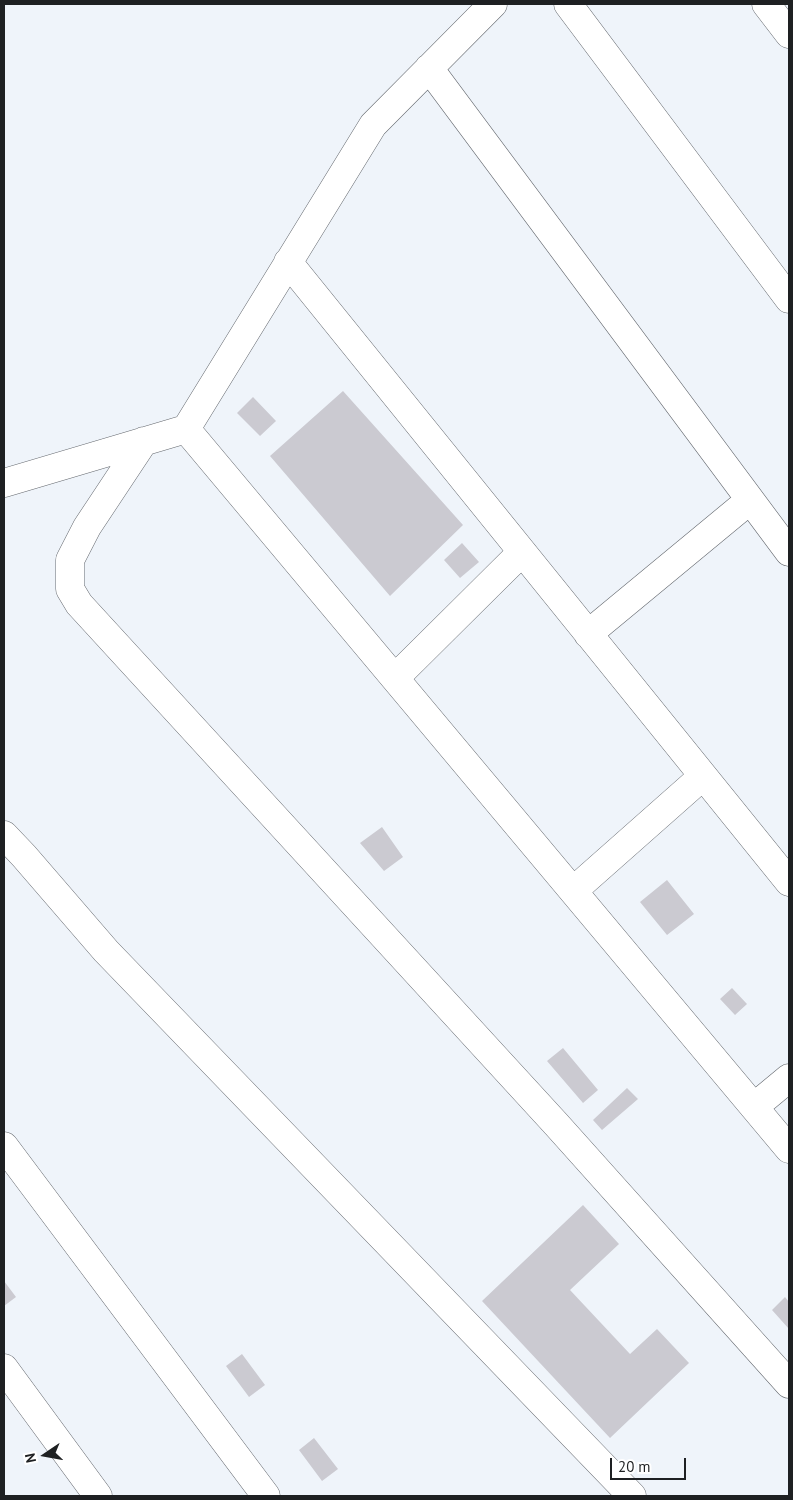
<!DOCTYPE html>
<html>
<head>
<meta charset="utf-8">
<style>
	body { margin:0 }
	#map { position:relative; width:793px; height:1500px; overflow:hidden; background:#eff4fa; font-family:"PT Sans",sans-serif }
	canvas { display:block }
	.frame { position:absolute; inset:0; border:5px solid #1e2022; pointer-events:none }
	.north { position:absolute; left:20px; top:1430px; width:50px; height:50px; -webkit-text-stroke:4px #fff; paint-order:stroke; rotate:258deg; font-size:14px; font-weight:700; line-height:20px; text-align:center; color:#1e2022 }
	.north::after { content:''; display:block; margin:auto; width:18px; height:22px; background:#1e2022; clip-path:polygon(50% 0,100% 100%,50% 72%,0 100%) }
	.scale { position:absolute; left:610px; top:1458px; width:76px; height:22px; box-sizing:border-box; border:2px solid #1e2022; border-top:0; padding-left:6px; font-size:15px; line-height:18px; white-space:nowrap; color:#1e2022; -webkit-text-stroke:4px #fff; paint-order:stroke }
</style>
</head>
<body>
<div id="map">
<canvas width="793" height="1500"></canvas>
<div class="frame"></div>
<div class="north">N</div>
<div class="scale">20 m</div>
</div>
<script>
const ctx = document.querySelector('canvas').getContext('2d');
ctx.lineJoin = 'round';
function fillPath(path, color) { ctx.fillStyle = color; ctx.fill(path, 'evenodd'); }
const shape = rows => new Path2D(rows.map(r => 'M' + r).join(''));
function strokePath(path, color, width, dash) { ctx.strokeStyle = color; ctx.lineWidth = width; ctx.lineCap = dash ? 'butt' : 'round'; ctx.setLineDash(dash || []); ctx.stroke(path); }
const building = shape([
	[343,391,463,525,390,596,270,456],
	[253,397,276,421,260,436,237,413],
	[462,543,479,562,460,578,444,560],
	[382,827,403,857,384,871,360,843],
	[667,880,694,914,667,935,640,902],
	[732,988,747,1004,735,1015,720,999],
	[563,1048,598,1090,583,1103,547,1061],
	[627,1088,638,1099,602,1130,593,1120],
	[583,1205,619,1244,570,1290,630,1354,657,1329,689,1363,610,1438,482,1301],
	[4,1281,16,1297,4,1306],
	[785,1297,789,1302,789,1329,772,1310],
	[242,1354,265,1385,249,1397,226,1366],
	[314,1438,338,1469,322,1481,299,1450]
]);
const minor = shape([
	[568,4,789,299],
	[766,4,789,34],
	[429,68,789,552],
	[288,262,789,882],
	[186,429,789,1149],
	[144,441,87,527,70,560,70,589,79,604,556,1124,789,1384],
	[4,483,186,429,373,125,493,4],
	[588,634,750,500],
	[395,678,522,552],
	[4,835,24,856,106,951,632,1496],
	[573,891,703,776],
	[754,1107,789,1078],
	[4,1146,266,1496],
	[4,1368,98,1496]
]);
fillPath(building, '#cbcad1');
strokePath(minor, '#64686e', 29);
strokePath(minor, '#fff', 28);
</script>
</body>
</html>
